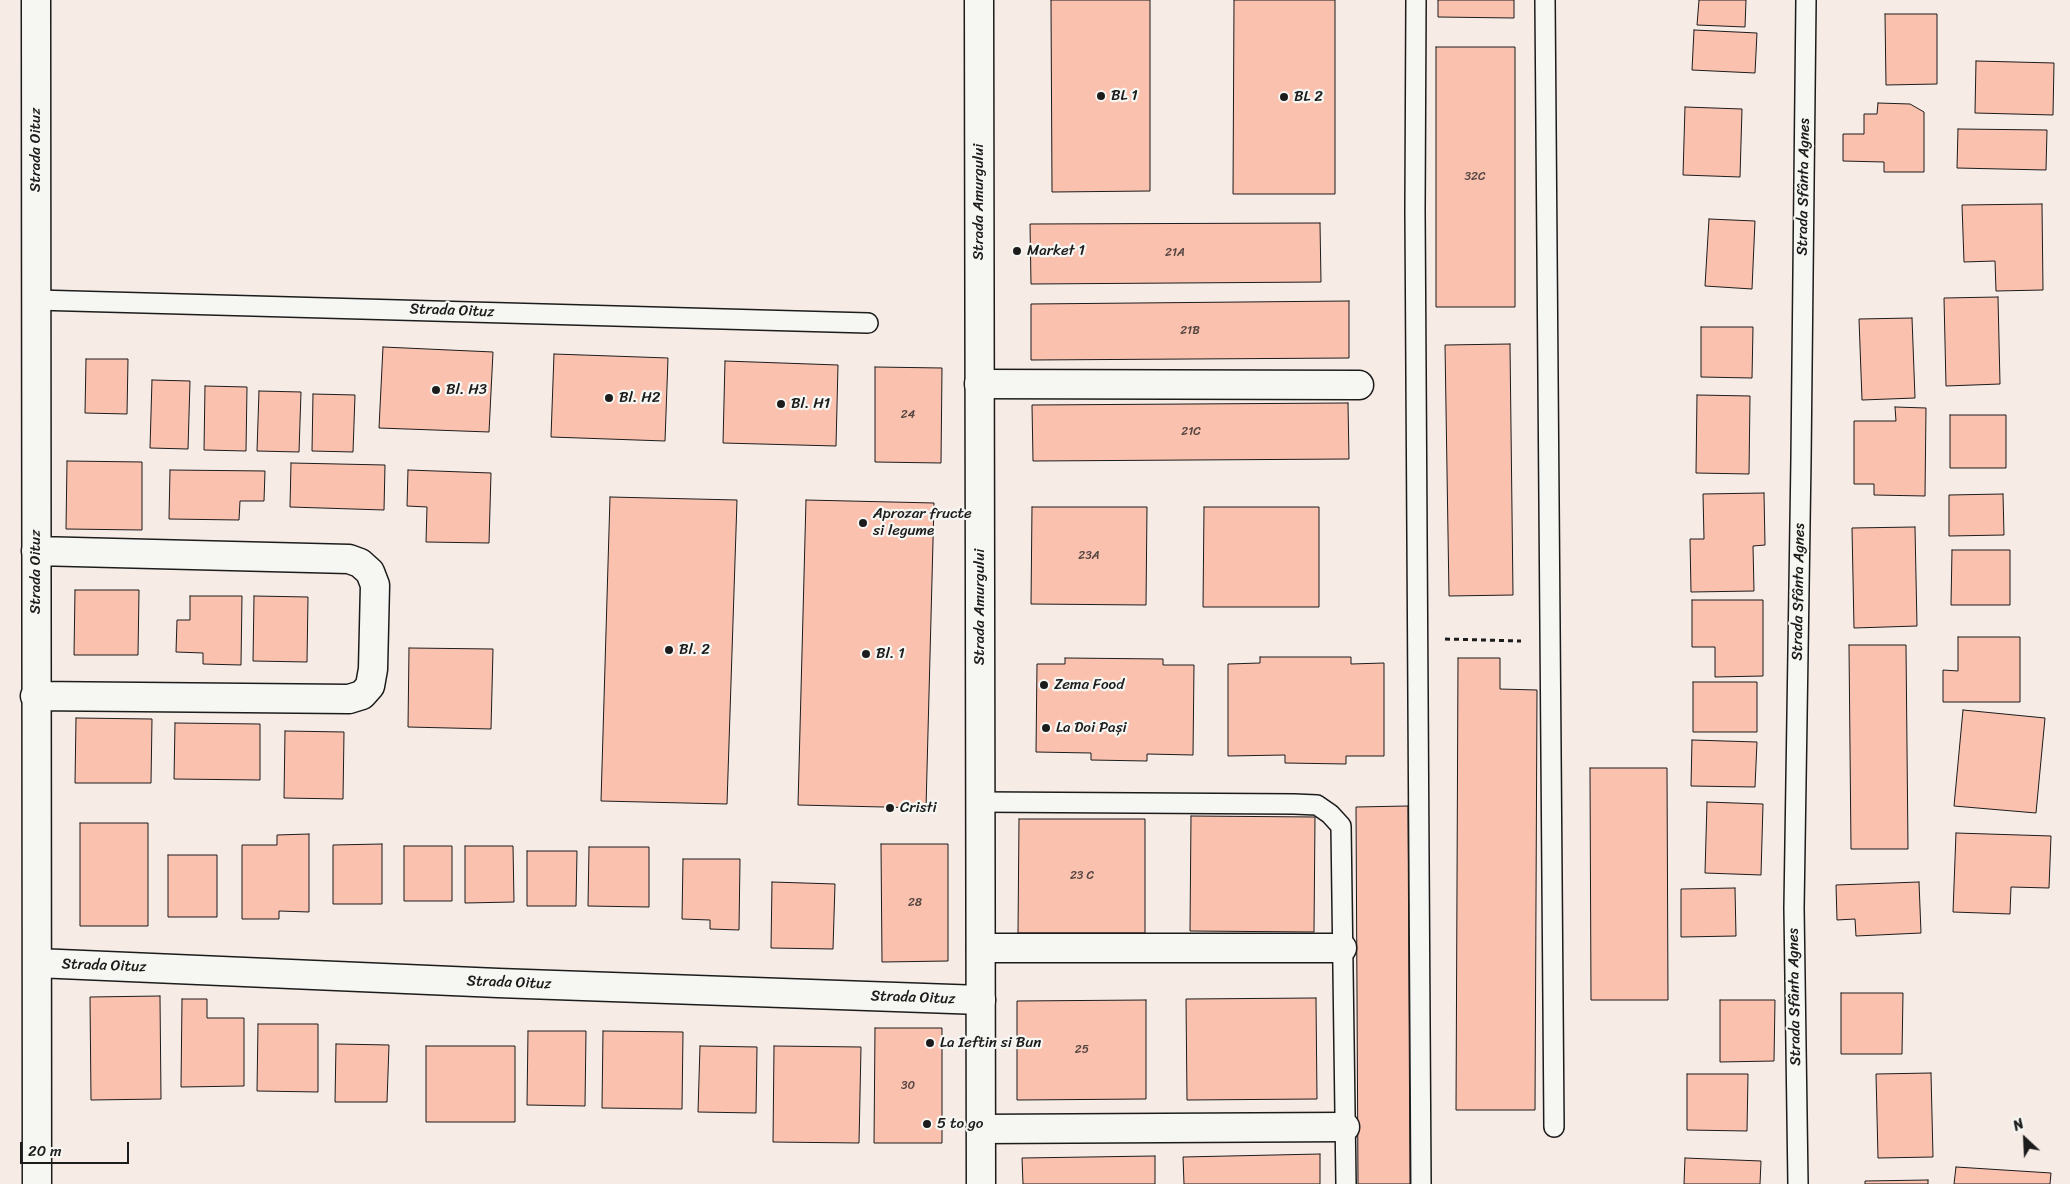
<!DOCTYPE html>
<html>
<head>
<meta charset="utf-8">
<style>
	body { margin:0 }
	#map { position:relative; width:2070px; height:1184px; overflow:hidden; background:#f7ebe5; font-family:Sriracha,sans-serif }
	canvas { display:block }
	.north { position:absolute; left:2000px; top:1114px; width:50px; height:50px; -webkit-text-stroke:4px #f6f6f2; paint-order:stroke; rotate:335deg; font-size:14px; font-weight:700; line-height:20px; text-align:center; color:#1c1c1c }
	.north::after { content:''; display:block; margin:auto; width:18px; height:22px; background:#1c1c1c; clip-path:polygon(50% 0,100% 100%,50% 72%,0 100%) }
	.scale { position:absolute; left:20px; top:1142px; width:109px; height:22px; box-sizing:border-box; border:2px solid #1c1c1c; border-top:0; padding-left:6px; font-size:15px; line-height:18px; white-space:nowrap; color:#1c1c1c; -webkit-text-stroke:4px #f6f6f2; paint-order:stroke }
</style>
</head>
<body>
<div id="map">
<canvas width="2070" height="1184"></canvas>
<div class="north">N</div>
<div class="scale">20 m</div>
</div>
<script>
const ctx = document.querySelector('canvas').getContext('2d');
ctx.lineJoin = 'round';
function fillPath(path, color) { ctx.fillStyle = color; ctx.fill(path, 'evenodd'); }
const shape = rows => new Path2D(rows.map(r => 'M' + r).join(''));
function strokePath(path, color, width, dash) { ctx.strokeStyle = color; ctx.lineWidth = width; ctx.lineCap = dash ? 'butt' : 'round'; ctx.setLineDash(dash || []); ctx.stroke(path); }
function label(font, color, halo, rows, align = 'center') {
  ctx.font = font + ' Sriracha,sans-serif'; ctx.lineWidth = 4.5; ctx.setLineDash([]); ctx.textBaseline = 'middle'; ctx.strokeStyle = halo; ctx.fillStyle = color; for (const [text, x, y, turn = 0] of rows) {
    ctx.save(); ctx.translate(x, y); ctx.rotate((+turn || 0) * Math.PI / 180); ctx.textAlign = isNaN(turn) ? turn : align; if (halo) ctx.strokeText(text, 0, 0); ctx.fillText(text, 0, 0); ctx.restore();
  }
}
const building = shape([
	[1051,0,1150,0,1150,191,1052,192,1051,0],
	[1234,0,1335,0,1335,194,1233,194,1234,0],
	[1438,0,1514,0,1514,18,1438,17,1438,0],
	[1699,0,1746,0,1745,27,1697,25,1699,0],
	[1885,14,1937,14,1937,84,1886,85,1885,14],
	[1694,30,1757,33,1755,73,1692,70,1694,30],
	[1436,47,1515,47,1515,307,1436,307,1436,47],
	[1976,61,2054,63,2053,115,1975,113,1976,61],
	[1878,103,1910,104,1924,112,1924,172,1884,172,1884,162,1843,161,1843,134,1864,134,1864,114,1877,114,1878,103],
	[1685,107,1742,109,1740,177,1683,175,1685,107],
	[1958,129,2047,130,2046,170,1957,168,1958,129],
	[2042,204,2043,290,1996,291,1995,261,1964,262,1962,205,2042,204],
	[1709,219,1755,221,1752,289,1705,286,1709,219],
	[1320,223,1321,282,1031,284,1030,224,1320,223],
	[1998,297,2000,384,1946,386,1944,298,1998,297],
	[1349,301,1349,358,1031,360,1031,304,1349,301],
	[1912,318,1915,398,1862,400,1859,319,1912,318],
	[1701,327,1753,327,1752,378,1701,377,1701,327],
	[1510,344,1513,595,1449,596,1445,345,1510,344],
	[383,347,493,352,489,432,379,428,383,347],
	[554,354,668,358,665,441,551,437,554,354],
	[86,359,128,359,127,414,85,413,86,359],
	[725,361,838,365,836,446,723,443,725,361],
	[875,367,942,368,941,463,875,462,875,367],
	[152,380,190,381,188,449,150,448,152,380],
	[205,386,247,387,246,451,204,450,205,386],
	[259,391,301,392,299,452,257,451,259,391],
	[313,394,355,395,353,452,312,451,313,394],
	[1697,395,1750,396,1749,474,1696,473,1697,395],
	[1348,403,1349,459,1033,461,1032,405,1348,403],
	[1895,407,1926,408,1925,496,1874,495,1874,484,1854,484,1854,421,1896,421,1895,407],
	[1950,415,2006,415,2006,468,1950,468,1950,415],
	[67,461,142,462,142,530,66,529,67,461],
	[291,463,385,465,384,510,290,507,291,463],
	[170,470,265,471,264,501,240,501,239,520,169,519,170,470],
	[408,470,491,473,489,543,426,542,427,507,407,506,408,470],
	[1764,493,1765,545,1753,546,1754,591,1691,592,1690,539,1704,539,1703,494,1764,493],
	[2003,494,2004,535,1949,536,1949,495,2003,494],
	[610,497,737,500,727,804,601,801,610,497],
	[806,500,934,503,926,808,798,805,806,500],
	[1032,507,1147,507,1146,605,1031,604,1032,507],
	[1204,507,1319,507,1319,607,1203,607,1204,507],
	[1915,527,1917,626,1854,628,1852,528,1915,527],
	[1952,550,2010,550,2010,605,1951,605,1952,550],
	[75,590,139,590,138,655,74,655,75,590],
	[190,596,242,596,241,665,203,664,203,653,176,652,177,620,190,620,190,596],
	[254,596,308,597,307,662,253,661,254,596],
	[1692,600,1763,600,1763,676,1715,677,1715,647,1692,647,1692,600],
	[1958,637,2020,637,2020,702,1943,702,1943,670,1958,671,1958,637],
	[1849,645,1906,645,1908,849,1851,849,1849,645],
	[409,648,493,649,491,729,408,727,409,648],
	[1260,657,1351,657,1351,664,1384,663,1384,756,1346,756,1346,764,1285,763,1285,755,1228,756,1228,664,1260,663,1260,657],
	[1065,658,1163,659,1163,665,1194,665,1193,755,1147,754,1147,761,1091,760,1091,753,1036,752,1037,664,1065,664,1065,658],
	[1458,658,1500,658,1500,689,1537,690,1535,1110,1456,1110,1458,658],
	[1693,682,1757,682,1757,732,1693,732,1693,682],
	[1963,710,2045,718,2036,813,1954,806,1963,710],
	[76,718,152,719,151,783,75,783,76,718],
	[175,723,260,724,260,780,174,779,175,723],
	[285,731,344,732,343,799,284,798,285,731],
	[1692,740,1757,742,1755,787,1691,786,1692,740],
	[1590,768,1667,768,1668,1000,1591,1000,1590,768],
	[1707,802,1763,804,1761,875,1705,873,1707,802],
	[1408,806,1410,1184,1358,1184,1356,807,1408,806],
	[1191,816,1315,817,1314,932,1190,931,1191,816],
	[1019,819,1145,819,1145,933,1018,933,1019,819],
	[80,823,148,823,148,926,80,926,80,823],
	[1956,833,2051,836,2049,888,2011,887,2010,914,1953,912,1956,833],
	[309,834,309,912,279,911,279,919,242,919,242,845,277,845,277,835,309,834],
	[382,844,382,904,333,904,333,845,382,844],
	[881,844,948,844,948,961,882,962,881,844],
	[404,846,452,846,452,901,404,901,404,846],
	[465,846,513,846,514,902,465,903,465,846],
	[589,847,649,847,649,907,588,906,589,847],
	[527,851,577,851,576,906,527,906,527,851],
	[168,855,217,855,217,917,168,917,168,855],
	[683,859,740,859,739,930,710,929,710,920,682,919,683,859],
	[772,882,835,884,833,949,771,948,772,882],
	[1919,882,1921,933,1856,936,1855,919,1837,920,1836,885,1919,882],
	[1735,888,1736,936,1681,937,1681,889,1735,888],
	[1841,993,1903,993,1902,1054,1841,1054,1841,993],
	[160,996,161,1099,91,1100,90,997,160,996],
	[1316,998,1317,1099,1187,1100,1186,999,1316,998],
	[182,999,207,999,207,1018,244,1018,244,1086,181,1087,182,999],
	[1146,1000,1146,1099,1017,1100,1017,1001,1146,1000],
	[1720,1000,1775,1000,1774,1061,1720,1062,1720,1000],
	[258,1024,318,1024,318,1092,257,1091,258,1024],
	[875,1028,942,1028,942,1143,874,1143,875,1028],
	[528,1031,586,1031,585,1106,527,1105,528,1031],
	[603,1031,683,1032,682,1109,602,1108,603,1031],
	[336,1044,389,1045,387,1102,335,1102,336,1044],
	[426,1046,515,1046,515,1122,426,1122,426,1046],
	[700,1046,757,1047,756,1113,698,1112,700,1046],
	[774,1046,861,1047,859,1143,773,1142,774,1046],
	[1931,1073,1933,1157,1878,1158,1876,1074,1931,1073],
	[1687,1074,1748,1074,1747,1131,1687,1130,1687,1074],
	[1320,1154,1320,1184,1184,1184,1183,1157,1320,1154],
	[1155,1156,1155,1184,1023,1184,1022,1158,1155,1156],
	[1685,1158,1761,1161,1760,1184,1684,1184,1685,1158],
	[1956,1167,2051,1173,2050,1184,1954,1184,1956,1167],
	[1928,1180,1928,1184,1865,1184,1865,1181,1928,1180]
]);
const path = shape([
	[1445,639,1521,641]
]);
const service = shape([
	[1416,0,1415,210,1421,1184],
	[1545,0,1554,1127],
	[36,300,868,323],
	[980,802,1294,804,1317,805,1330,814,1341,826,1346,1184],
	[1798,1184,1794,908,1801,459,1806,0]
]);
const minor = shape([
	[36,0,37,1184],
	[979,384,1359,385],
	[35,696,349,699,362,695,370,686,373,669,375,585,370,572,360,563,349,559,36,551],
	[981,948,1342,948],
	[37,963,498,983,981,1000],
	[981,1129,1345,1127]
]);
const tertiary = shape([
	[979,0,981,1184]
]);
const markers = [
	[1101,96,5,"#1c1c1c"],
	[1284,97,5,"#1c1c1c"],
	[1017,251,5,"#1c1c1c"],
	[436,390,5,"#1c1c1c"],
	[609,398,5,"#1c1c1c"],
	[781,404,5,"#1c1c1c"],
	[863,523,5,"#1c1c1c"],
	[669,650,5,"#1c1c1c"],
	[866,654,5,"#1c1c1c"],
	[1044,685,5,"#1c1c1c"],
	[1046,728,5,"#1c1c1c"],
	[890,808,5,"#1c1c1c"],
	[930,1043,5,"#1c1c1c"],
	[927,1124,5,"#1c1c1c"]
];
const numberNames = [
	["32C",1475,177],
	["21A",1175,253],
	["21B",1190,331],
	["24",908,415],
	["21C",1191,432],
	["23A",1089,556],
	["23 C",1082,876],
	["28",915,903],
	["25",1082,1050],
	["30",908,1086]
];
const poiNames = [
	["BL 1",1111,96],
	["BL 2",1294,97],
	["Market 1",1027,251],
	["Bl. H3",446,390],
	["Bl. H2",619,398],
	["Bl. H1",791,404],
	["Aprozar fructe",873,514],
	["si legume",873,531],
	["Bl. 2",679,650],
	["Bl. 1",876,654],
	["Zema Food",1054,685],
	["La Doi Pași",1056,728],
	["Cristi",900,808],
	["La Ieftin si Bun",940,1043],
	["5 to go",937,1124]
];
const streetNames = [
	["Strada Oituz",36,150,-90],
	["Strada Sfânta Agnes",1804,187,-89],
	["Strada Amurgului",979,202,-90],
	["Strada Oituz",452,311,2],
	["Strada Oituz",36,572,-90],
	["Strada Sfânta Agnes",1799,592,-89],
	["Strada Amurgului",980,607,-90],
	["Strada Oituz",104,966,2],
	["Strada Oituz",509,983,2],
	["Strada Sfânta Agnes",1795,997,-91],
	["Strada Oituz",913,998,2]
];
fillPath(building, '#fac1af');
strokePath(building, '#1c1c1c', 1);
strokePath(service, '#1c1c1c', 22);
strokePath(minor, '#1c1c1c', 31);
strokePath(tertiary, '#1c1c1c', 31);
strokePath(path, '#1c1c1c', 3, [5, 4]);
strokePath(service, '#f6f6f2', 19);
strokePath(minor, '#f6f6f2', 28);
strokePath(tertiary, '#f6f6f2', 28);
for (const [x, y, r, color] of markers) { const dot = new Path2D(); dot.arc(x, y, r, 0, 2 * Math.PI); ctx.fillStyle = color; ctx.fill(dot); strokePath(dot, '#f6f6f2', 2); }
label('12px', '#544541', null, numberNames);
label('15px', '#1c1c1c', '#f6f6f2', poiNames, 'left');
label('15px', '#1c1c1c', '#f6f6f2', streetNames);
</script>
</body>
</html>
